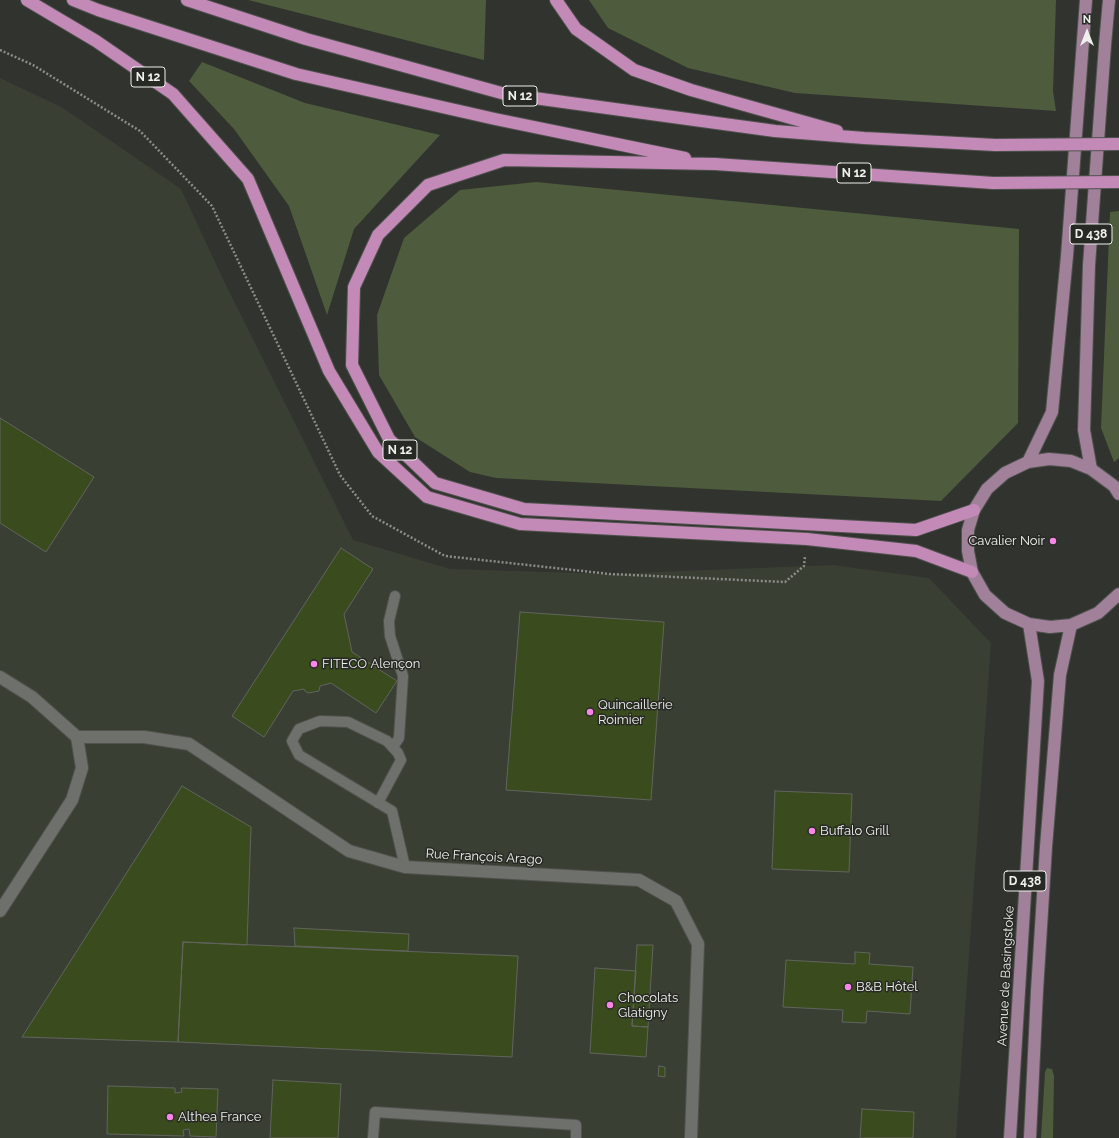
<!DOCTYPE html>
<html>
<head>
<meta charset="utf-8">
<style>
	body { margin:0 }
	#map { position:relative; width:1119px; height:1138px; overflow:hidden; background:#31332e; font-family:Raleway,sans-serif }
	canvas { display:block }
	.north { position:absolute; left:1067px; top:12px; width:40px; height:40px; -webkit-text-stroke:3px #272924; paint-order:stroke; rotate:0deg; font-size:11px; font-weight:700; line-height:16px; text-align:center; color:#eef0ec }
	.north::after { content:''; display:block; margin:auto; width:14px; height:18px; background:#eef0ec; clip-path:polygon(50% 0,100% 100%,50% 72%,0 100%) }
</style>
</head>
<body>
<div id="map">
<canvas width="1119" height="1138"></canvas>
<div class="north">N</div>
</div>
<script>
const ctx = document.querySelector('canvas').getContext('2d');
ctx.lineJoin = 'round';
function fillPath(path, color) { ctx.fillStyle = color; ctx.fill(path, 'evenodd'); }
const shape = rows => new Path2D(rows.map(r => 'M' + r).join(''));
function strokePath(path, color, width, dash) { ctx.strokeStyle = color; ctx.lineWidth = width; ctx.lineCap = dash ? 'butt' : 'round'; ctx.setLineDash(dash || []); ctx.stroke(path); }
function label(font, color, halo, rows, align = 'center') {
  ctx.font = font + ' Raleway,sans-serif'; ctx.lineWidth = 3; ctx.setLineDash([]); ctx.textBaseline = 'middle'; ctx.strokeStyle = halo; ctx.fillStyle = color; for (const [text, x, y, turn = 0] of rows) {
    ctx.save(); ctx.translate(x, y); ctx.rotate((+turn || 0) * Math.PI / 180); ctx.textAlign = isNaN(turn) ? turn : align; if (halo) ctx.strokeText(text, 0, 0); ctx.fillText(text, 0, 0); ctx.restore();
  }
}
const built = shape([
	[0,78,63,108,181,189,222,277,353,540,450,569,610,574,833,565,929,578,991,643,956,1138,0,1138]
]);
const green = shape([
	[248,0,486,0,484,60],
	[589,0,1056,0,1053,91,1056,111,795,93,688,68,608,28],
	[202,62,305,103,440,135,354,229,327,315,289,206,234,129,189,81],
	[536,182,1019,229,1018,423,941,501,496,478,470,472,415,437,379,375,377,315,404,238,460,190],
	[1119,211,1119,458,1114,462,1101,428,1110,212],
	[1047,1068,1052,1069,1054,1076,1053,1138,1041,1138,1045,1072]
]);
const building = shape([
	[0,418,94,477,46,552,0,523,0,418],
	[341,548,373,569,344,614,352,652,397,681,376,713,331,683,320,686,319,691,308,693,305,691,304,689,293,691,264,737,232,716,341,548],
	[520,612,664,622,651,800,506,790,520,612],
	[182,786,251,827,247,945,183,942,178,1042,22,1037,182,786],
	[775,791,852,794,849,872,772,869,775,791],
	[294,928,409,934,408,951,295,946,294,928],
	[183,942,518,956,512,1057,178,1042,183,942],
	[637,945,653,945,648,1027,632,1026,637,945],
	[855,952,870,953,869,964,913,967,910,1014,867,1011,866,1023,842,1022,843,1010,783,1007,786,960,855,964,855,952],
	[595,968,636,971,632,1026,648,1027,646,1057,590,1053,595,968],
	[659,1066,665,1067,665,1077,658,1076,659,1066],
	[273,1080,341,1084,338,1138,270,1138,273,1080],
	[108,1086,175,1088,175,1093,182,1092,181,1088,218,1089,216,1137,190,1136,189,1129,183,1130,184,1136,107,1134,108,1086],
	[862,1109,914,1112,913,1138,860,1138,862,1109]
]);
const path = shape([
	[0,50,33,65,140,131,212,206,340,475,372,516,445,556,610,574,785,582,804,566,805,556]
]);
const lane = shape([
	[393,747,399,738,403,676,390,636,389,621,395,596],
	[378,803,401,760,398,753,387,741,348,722,320,721,299,729,292,741,299,755,392,811,405,867],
	[373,1138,375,1112,576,1125,576,1138]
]);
const street = shape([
	[0,677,32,697,77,737,82,768,72,800,0,911],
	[77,737,144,737,189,744,349,851,405,867,639,880,676,901,698,944,691,1138]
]);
const primary = shape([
	[1028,462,1052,412,1067,256,1086,0],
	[1091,469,1084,430,1089,265,1105,45,1109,0],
	[1119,494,1114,486,1091,469,1071,461,1049,459,1028,462,1005,473,987,489,974,510,968,530,968,551,972,572,985,595,1005,613,1029,624,1050,627,1071,625,1098,613,1119,594],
	[1010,1138,1038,681,1029,624],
	[1030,1138,1037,991,1046,847,1060,675,1071,625]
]);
const highway = shape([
	[27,0,96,41,173,94,248,179,329,371,378,452,427,497,520,524,807,539,916,551,972,572],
	[73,0,98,10,296,74,495,119,685,158],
	[187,0,306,39,505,94,775,131,864,138,995,145],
	[556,0,576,29,634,70,691,90,837,131],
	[974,510,916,530,524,509,435,483,389,439,352,365,354,287,378,235,428,185,504,160,715,164,993,183]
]);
const highwayBridge = shape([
	[995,145,1119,144],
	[993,183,1119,182]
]);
const markers = [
	[1053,541,4,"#fa87e7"],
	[314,664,4,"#fa87e7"],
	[590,712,4,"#fa87e7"],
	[812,831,4,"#fa87e7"],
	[848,987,4,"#fa87e7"],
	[610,1005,4,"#fa87e7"],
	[170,1117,4,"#fa87e7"]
];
const shields = [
	[148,77,34],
	[520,96,34],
	[854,173,34],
	[1091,234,42],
	[400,450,34],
	[1025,881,42]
];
const shieldNames = [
	["N 12",148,77],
	["N 12",520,96],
	["N 12",854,173],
	["D 438",1091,234],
	["N 12",400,450],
	["D 438",1025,881]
];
const poiNames = [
	["Cavalier Noir",1045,541,"right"],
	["FITECO Alençon",322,664],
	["Quincaillerie",598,705],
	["Roimier",598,720],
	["Buffalo Grill",820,831],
	["B&B Hôtel",856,987],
	["Chocolats",618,998],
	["Glatigny",618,1013],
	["Althea France",178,1117]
];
const streetNames = [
	["Rue François Arago",484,857,3],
	["Avenue de Basingstoke",1006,976,-87]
];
fillPath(built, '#3a3f33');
fillPath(green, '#4e5b3d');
fillPath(building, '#3a4c1d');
strokePath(building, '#61645e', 1);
strokePath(lane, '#50524e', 12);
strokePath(street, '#50524e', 14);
strokePath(primary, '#50524e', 14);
strokePath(highway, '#50524e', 14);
strokePath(path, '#8b8d89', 2.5, [2, 2]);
strokePath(lane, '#6e716b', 10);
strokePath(street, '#6e716b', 12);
strokePath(primary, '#a18099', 12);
strokePath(highway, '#c38ab8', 12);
strokePath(highwayBridge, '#50524e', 14, []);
strokePath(highwayBridge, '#c38ab8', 12);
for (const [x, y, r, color] of markers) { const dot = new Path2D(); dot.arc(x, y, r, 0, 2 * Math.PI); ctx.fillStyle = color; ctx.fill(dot); strokePath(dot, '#272924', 1.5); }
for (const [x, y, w] of shields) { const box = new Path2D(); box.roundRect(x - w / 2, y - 10, w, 20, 3); ctx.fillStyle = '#272924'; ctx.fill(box); strokePath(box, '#eef0ec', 1); }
label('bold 12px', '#eef0ec', null, shieldNames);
label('13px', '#eef0ec', '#272924', poiNames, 'left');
label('13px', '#eef0ec', '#272924', streetNames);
</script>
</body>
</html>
